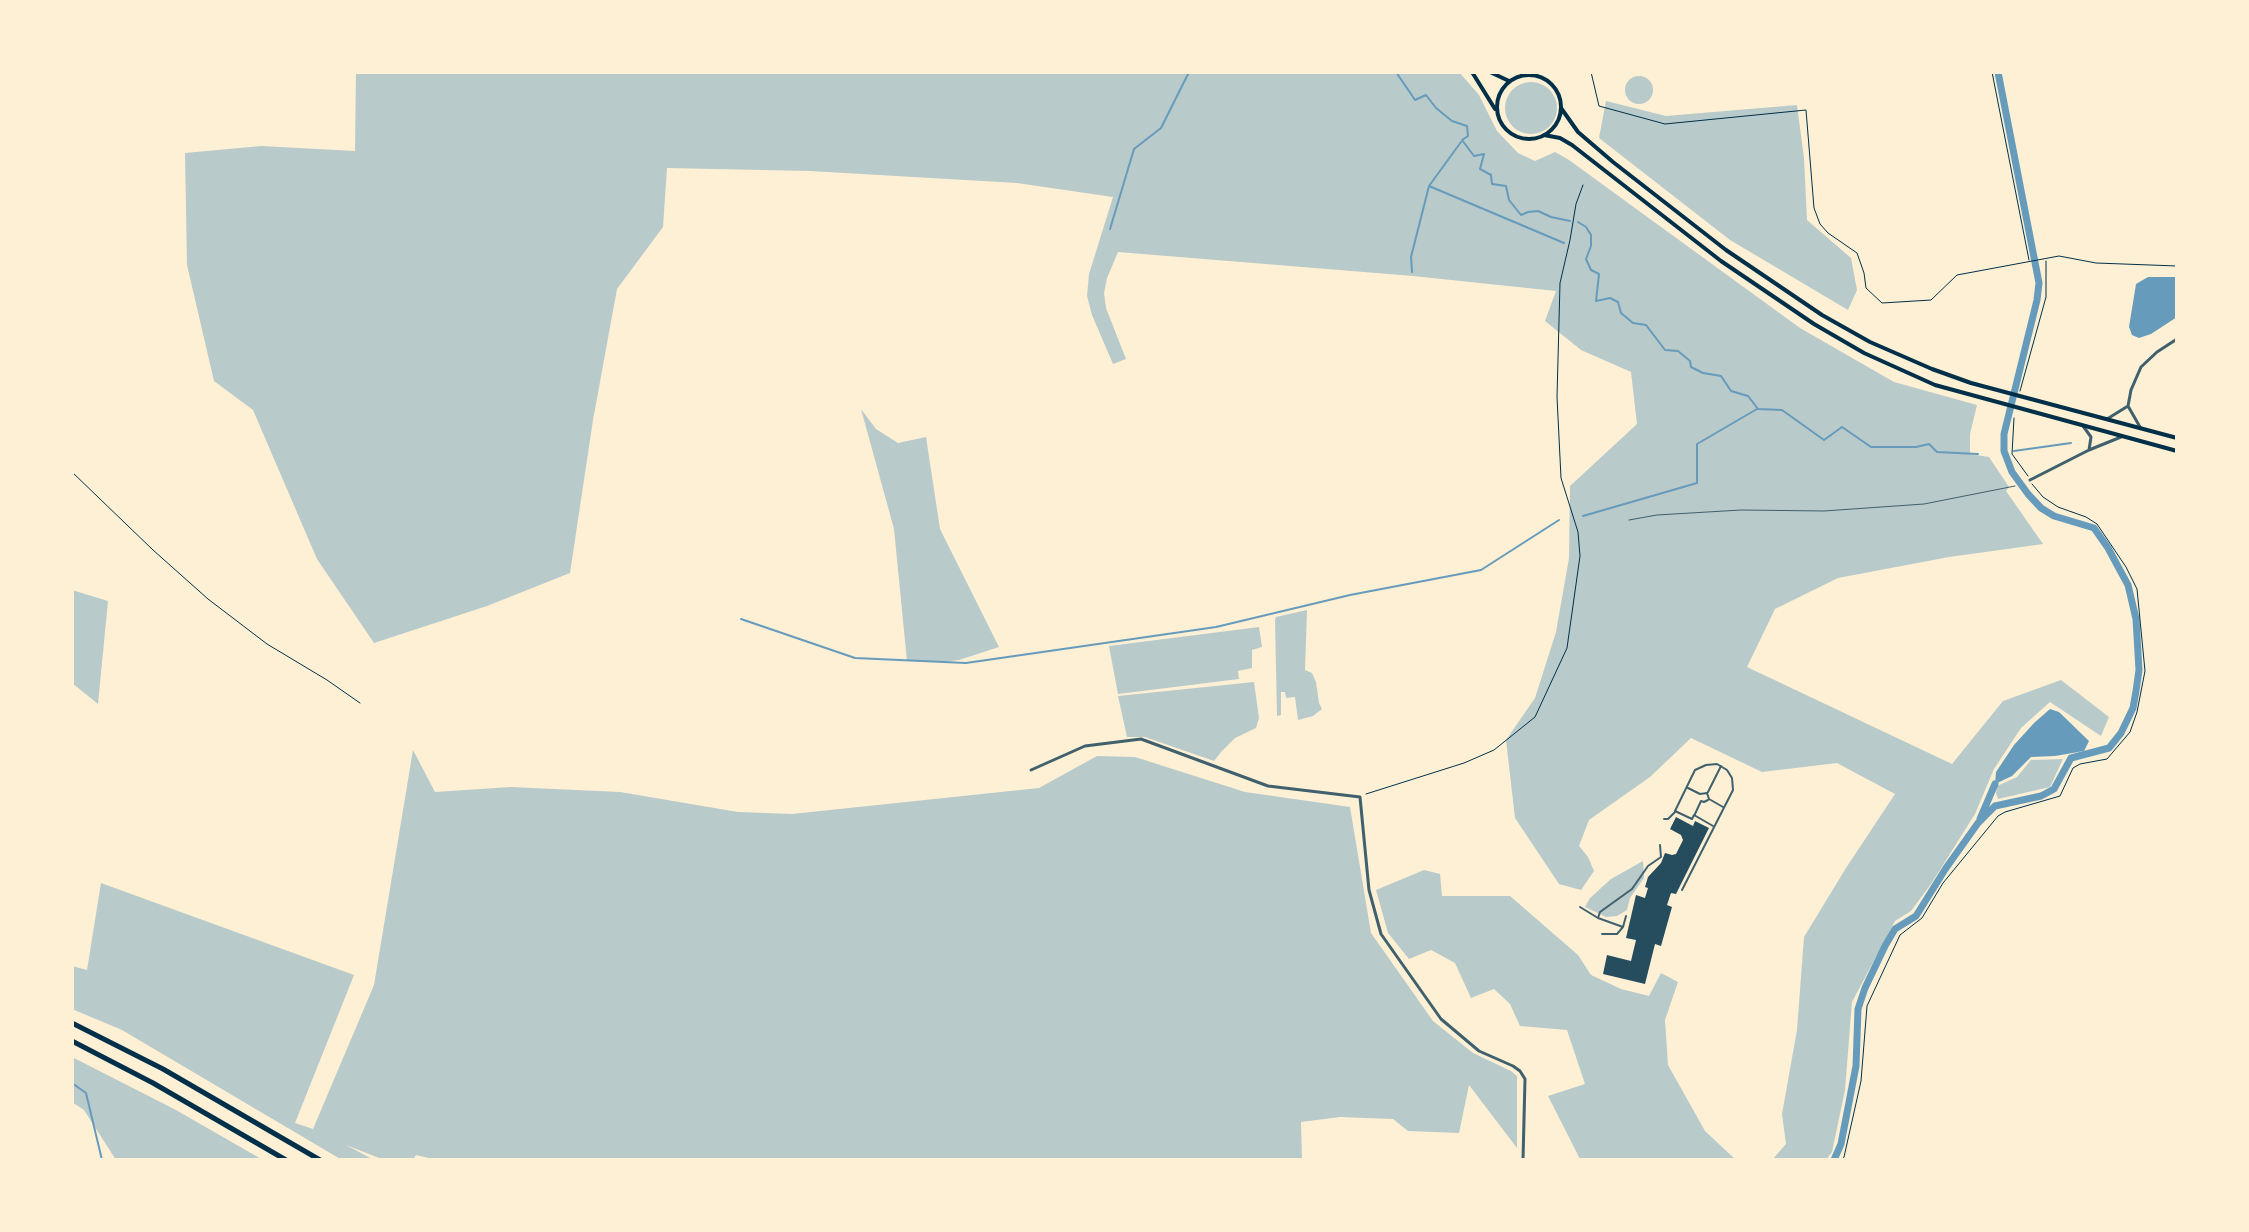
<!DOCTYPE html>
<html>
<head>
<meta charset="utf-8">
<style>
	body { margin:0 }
	#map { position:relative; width:2249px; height:1232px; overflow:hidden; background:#fdf0d5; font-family:Arial,sans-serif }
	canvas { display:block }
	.frame { position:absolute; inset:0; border:74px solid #fdf0d5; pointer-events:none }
</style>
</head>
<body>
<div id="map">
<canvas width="2249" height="1232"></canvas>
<div class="frame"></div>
</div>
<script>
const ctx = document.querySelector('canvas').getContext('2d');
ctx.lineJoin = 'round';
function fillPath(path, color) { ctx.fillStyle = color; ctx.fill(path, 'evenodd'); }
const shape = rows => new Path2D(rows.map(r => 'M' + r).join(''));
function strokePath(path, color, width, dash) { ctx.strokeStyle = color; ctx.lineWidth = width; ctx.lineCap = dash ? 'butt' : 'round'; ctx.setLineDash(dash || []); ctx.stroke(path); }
const green = shape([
	[356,72,1459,72,1479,95,1497,131,1518,153,1535,161,1555,152,1569,160,1800,328,1894,382,1977,405,1970,434,1970,454,1989,457,2009,487,2006,491,2043,544,1949,557,1838,578,1775,609,1747,667,1952,764,2003,701,2061,680,2109,717,2101,736,2050,702,2021,728,1994,769,1975,814,1931,884,1911,911,1895,921,1852,1002,1845,1090,1832,1152,1826,1160,1772,1160,1786,1144,1782,1114,1797,1030,1804,937,1846,868,1895,794,1837,763,1762,772,1691,738,1650,777,1589,820,1579,846,1588,857,1594,871,1581,890,1559,884,1515,818,1506,740,1535,698,1556,632,1569,558,1570,486,1637,424,1631,372,1581,350,1545,321,1556,291,1413,276,1118,252,1107,278,1104,293,1106,308,1126,359,1113,364,1092,315,1087,296,1089,274,1113,197,1017,183,810,171,667,168,663,227,617,289,593,420,570,573,487,606,374,643,317,559,253,410,214,381,187,265,185,153,261,146,355,151],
	'1625 90a14 14 0 1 1 28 0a14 14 0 1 1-28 0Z',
	'1505 108a26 26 0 1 1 52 0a26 26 0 1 1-52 0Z',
	[1606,101,1666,116,1797,105,1804,158,1807,220,1851,258,1857,290,1848,310,1730,240,1599,138],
	[861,409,876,429,898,443,926,437,940,529,999,647,959,660,944,662,907,661,894,529],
	[72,590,108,601,98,704,72,683],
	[1307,610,1305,670,1312,673,1316,682,1319,703,1322,709,1313,716,1298,720,1295,697,1286,698,1285,692,1281,692,1281,715,1277,716,1275,620,1276,617],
	[1259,627,1262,647,1252,650,1252,668,1238,671,1239,679,1118,694,1109,646],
	[1254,682,1259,718,1256,728,1235,738,1221,752,1214,761,1145,737,1127,737,1118,696],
	[413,750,435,792,511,787,620,792,738,812,792,814,1039,788,1097,756,1135,757,1245,792,1350,807,1371,933,1433,1021,1473,1053,1511,1071,1517,1076,1517,1148,1469,1085,1459,1133,1408,1131,1393,1119,1340,1117,1301,1122,1302,1160,437,1160,416,1155,413,1160,384,1160,346,1145,374,1160,342,1160,122,1030,72,1009,72,966,87,970,101,883,354,975,295,1123,313,1129,374,985],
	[2063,759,2050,787,1998,799,1996,793,1997,786,2017,777,2031,760],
	[1643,861,1644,878,1630,898,1627,910,1617,916,1606,917,1585,907,1590,898,1611,879],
	[1424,870,1440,874,1442,896,1510,896,1578,955,1591,975,1621,989,1649,996,1661,973,1678,982,1665,1020,1668,1065,1705,1131,1736,1160,1580,1159,1548,1096,1585,1084,1567,1030,1520,1026,1510,1004,1494,989,1471,998,1455,963,1431,950,1409,959,1388,933,1376,890],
	[72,1057,176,1110,263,1160,116,1160,84,1110,72,1102]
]);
const water = shape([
	[2148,277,2177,277,2177,317,2151,334,2139,338,2132,335,2129,327,2136,284],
	[2050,709,2059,712,2089,741,2084,751,2055,756,2031,757,2012,776,1995,784,1996,772,2014,745,2034,723]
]);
const stream = shape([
	[1396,72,1415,100,1426,95,1436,108,1452,121,1467,126,1468,136,1462,140,1474,156,1484,154,1480,169,1491,175,1492,184,1506,186,1509,200,1521,215,1528,212,1538,211,1551,217,1570,221],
	[1429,186,1564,243],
	[1578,222,1586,227,1591,235,1591,246,1586,259,1591,270,1599,274,1596,301,1610,298,1618,302,1621,313,1633,323,1646,325,1665,350,1678,351,1690,361,1691,367,1703,373,1721,376,1731,391,1748,396,1758,409,1782,410,1824,440,1842,427,1871,447,1916,447,1929,444,1937,452,1978,454],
	[1110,229,1134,149,1161,128,1189,72],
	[1412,272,1411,257,1429,186,1461,142],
	[2014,451,2071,443],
	[1583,516,1697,483,1697,444,1757,409],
	[741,619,855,658,966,663,1216,627,1350,595,1481,570,1559,520],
	[72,1083,86,1093,102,1160]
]);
const canal = shape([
	[1980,819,1995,784],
	[1834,1160,1841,1144,1856,1066,1858,1009,1865,988,1885,946,1895,929,1916,916,1946,868,1978,823,1995,806,2041,796,2054,789,2071,758,2109,748,2121,733,2133,708,2136,691,2139,670,2136,619,2128,585,2108,548,2094,528,2054,516,2041,508,2028,494,2012,472,2004,451,2004,434,2037,300,2039,283,1998,72]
]);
const building = shape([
	[1676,817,1693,826,1695,821,1709,828,1676,894,1671,893,1667,905,1672,907,1661,946,1655,944,1645,984,1603,974,1607,955,1631,961,1636,940,1626,938,1636,895,1645,898,1648,888,1645,887,1648,877,1661,863,1665,853,1672,855,1676,854,1683,840,1681,835,1670,829]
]);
const path = shape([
	[1591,72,1599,106,1665,124,1806,110,1814,208,1820,224,1828,233,1857,253,1864,273,1866,288,1882,303,1931,300,1957,275,2059,256,2096,263,2177,266],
	[1992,72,2029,260],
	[2020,391,2046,297,2046,261],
	[2014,418,2012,454,2028,476],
	[72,472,153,550,208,599,267,644,327,680,360,703],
	[1366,794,1464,763,1494,750,1535,717,1567,648,1580,556,1578,532,1561,478,1557,397,1560,283,1570,240,1576,204,1583,185],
	[1842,1160,1844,1157,1861,1081,1867,1006,1900,935,1922,918,1943,883,1998,816,2005,812,2060,796,2073,768,2080,764,2107,759,2130,732,2137,712,2145,671,2137,589,2126,567,2097,524,2086,517,2058,507,2043,497,2032,484]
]);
const service = shape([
	[1629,520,1657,515,1741,510,1824,511,1924,504,2015,486]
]);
const pedestrian = shape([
	[1688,788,1700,794,1707,793,1709,799,1723,807],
	[1708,792,1721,766],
	[1695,814,1701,801,1704,802,1708,800],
	[1664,819,1668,819,1675,812],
	[1682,890,1733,790,1732,778,1727,770,1717,764,1706,765,1695,770,1675,811,1692,819,1694,815,1713,826],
	[1580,907,1598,918,1623,927],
	[1598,918,1600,912,1632,889,1648,866,1661,857,1660,845],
	[1602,934,1617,934,1623,927,1626,916]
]);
const minor = shape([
	[2128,406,2140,427],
	[2107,419,2128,406,2131,390,2141,367,2157,352,2177,339],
	[2083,426,2091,437,2089,450],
	[2030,480,2089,450,2121,437],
	[1031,770,1085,746,1141,739,1268,786,1360,797,1369,890,1381,934,1441,1019,1479,1051,1513,1066,1520,1071,1525,1079,1523,1160]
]);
const secondary = shape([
	[1472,72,1495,109],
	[1490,72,1509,81],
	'1497 107a32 32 0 1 1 64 0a32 32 0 1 1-64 0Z',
	[1561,108,1578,132,1613,162,1726,250,1822,315,1870,342,1932,369,1971,383,2177,438],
	[1544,135,1560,138,1572,145,1721,261,1814,324,1864,353,1935,385,2177,451]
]);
const motorway = shape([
	[72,1023,163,1069,320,1160],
	[72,1041,153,1083,286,1160]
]);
fillPath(green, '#b9caca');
fillPath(water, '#669bbc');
strokePath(stream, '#669bbc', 2);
strokePath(canal, '#669bbc', 7);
fillPath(building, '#264d5e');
strokePath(path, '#003049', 1);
strokePath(service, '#3f606c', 1);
strokePath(pedestrian, '#3f606c', 2);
strokePath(minor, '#3f606c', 3);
strokePath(secondary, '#003049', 4);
strokePath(motorway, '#003049', 5);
</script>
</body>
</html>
